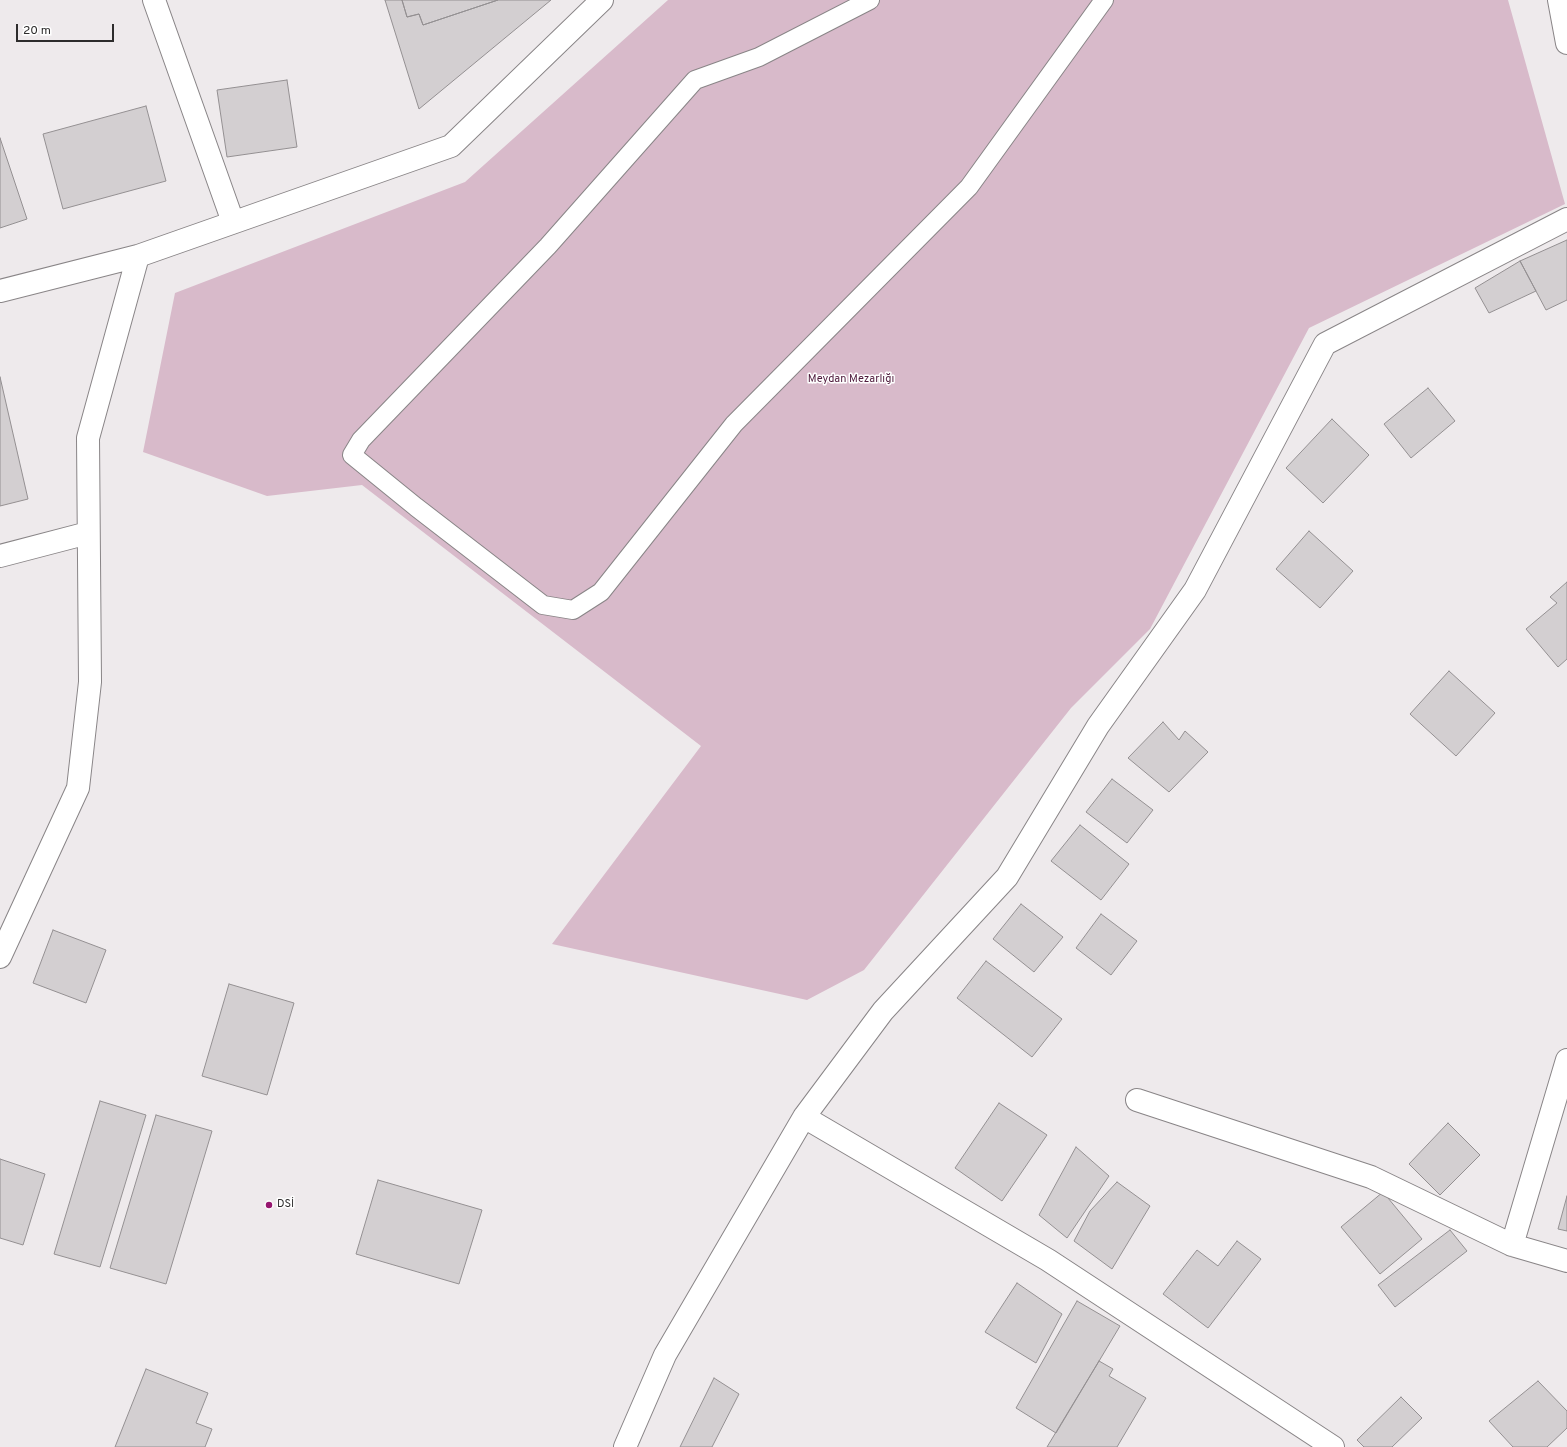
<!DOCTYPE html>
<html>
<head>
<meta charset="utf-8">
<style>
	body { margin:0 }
	#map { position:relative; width:1567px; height:1447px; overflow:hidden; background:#eeeaec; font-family:Overpass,sans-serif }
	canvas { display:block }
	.scale { position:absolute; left:16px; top:24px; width:98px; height:18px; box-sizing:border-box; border:2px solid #2d2c2c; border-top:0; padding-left:5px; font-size:12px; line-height:14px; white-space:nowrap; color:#2d2c2c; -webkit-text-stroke:3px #fff; paint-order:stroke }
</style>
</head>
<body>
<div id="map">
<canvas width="1567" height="1447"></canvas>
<div class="scale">20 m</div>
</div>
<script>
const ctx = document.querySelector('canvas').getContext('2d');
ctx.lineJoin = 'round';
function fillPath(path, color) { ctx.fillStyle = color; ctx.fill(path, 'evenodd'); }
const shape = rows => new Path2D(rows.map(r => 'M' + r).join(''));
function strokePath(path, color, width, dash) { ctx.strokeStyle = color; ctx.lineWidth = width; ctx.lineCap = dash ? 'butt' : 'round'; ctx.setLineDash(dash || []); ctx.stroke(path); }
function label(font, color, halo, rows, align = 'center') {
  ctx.font = font + ' Overpass,sans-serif'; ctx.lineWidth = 3; ctx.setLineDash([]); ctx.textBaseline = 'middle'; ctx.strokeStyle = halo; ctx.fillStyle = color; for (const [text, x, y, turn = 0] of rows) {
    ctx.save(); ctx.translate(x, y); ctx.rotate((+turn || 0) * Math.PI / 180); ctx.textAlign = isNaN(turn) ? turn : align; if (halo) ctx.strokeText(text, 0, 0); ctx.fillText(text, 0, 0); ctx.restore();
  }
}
const green = shape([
	[668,0,1508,0,1565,204,1309,328,1150,629,1071,708,864,970,807,1000,552,944,701,746,362,485,267,496,143,452,175,293,465,182]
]);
const building = shape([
	[385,0,402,0,407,17,419,14,423,25,498,0,551,0,419,109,385,0],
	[402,0,498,0,423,25,419,14,407,17,402,0],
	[287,80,297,147,227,157,217,90,287,80],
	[146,106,166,181,63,209,43,134,146,106],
	[0,138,27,219,0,228,0,138],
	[1567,240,1567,300,1546,310,1520,261,1567,240],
	[1520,261,1536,291,1489,313,1475,288,1520,261],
	[0,377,28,499,0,506,0,377],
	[1428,388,1455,421,1411,458,1384,424,1428,388],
	[1332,419,1369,455,1323,503,1286,468,1332,419],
	[1309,531,1353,571,1320,608,1276,569,1309,531],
	[1567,582,1567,659,1558,667,1526,629,1557,603,1550,597,1567,582],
	[1449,671,1495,713,1456,756,1410,714,1449,671],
	[1163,722,1179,740,1185,731,1208,752,1169,792,1128,758,1163,722],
	[1112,779,1153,810,1127,843,1086,812,1112,779],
	[1080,825,1129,864,1101,900,1051,861,1080,825],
	[1021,904,1063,937,1034,972,993,939,1021,904],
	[1101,914,1137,941,1111,975,1076,948,1101,914],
	[53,930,106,950,86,1003,33,983,53,930],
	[986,961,1062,1019,1032,1057,957,998,986,961],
	[229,984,294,1003,267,1095,202,1076,229,984],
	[100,1101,146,1115,100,1267,54,1254,100,1101],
	[999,1103,1047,1135,1002,1201,955,1168,999,1103],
	[156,1115,212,1131,166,1284,110,1268,156,1115],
	[1448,1123,1480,1155,1440,1195,1409,1164,1448,1123],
	[1076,1147,1109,1176,1067,1238,1039,1215,1076,1147],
	[0,1159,45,1174,23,1245,0,1238,0,1159],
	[378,1180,482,1210,459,1284,356,1254,378,1180],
	[1117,1182,1150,1206,1112,1269,1074,1241,1090,1211,1117,1182],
	[1383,1192,1422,1239,1380,1274,1341,1227,1383,1192],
	[1567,1196,1567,1231,1558,1229,1567,1196],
	[1450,1230,1467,1251,1395,1307,1378,1285,1450,1230],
	[1237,1241,1261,1259,1208,1328,1163,1294,1197,1250,1218,1266,1237,1241],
	[1017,1283,1062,1314,1036,1363,985,1332,1017,1283],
	[1077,1301,1120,1326,1056,1433,1016,1408,1077,1301],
	[1099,1361,1113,1369,1109,1376,1146,1398,1117,1447,1047,1447,1099,1361],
	[146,1369,208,1393,196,1423,212,1429,205,1447,115,1447,146,1369],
	[714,1378,739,1394,712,1447,680,1447,714,1378],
	[1538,1381,1567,1411,1567,1428,1547,1447,1513,1447,1489,1421,1538,1381],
	[1401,1397,1422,1418,1392,1447,1364,1447,1357,1440,1401,1397]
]);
const lane = shape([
	[870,0,759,57,695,80,548,246,361,440,352,455,416,507,543,605,573,610,601,592,734,424,969,187,1104,0]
]);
const street = shape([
	[154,0,233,222],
	[1559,0,1567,43],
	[0,291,138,256],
	[0,556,88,533],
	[0,957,78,788,90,682,88,438,138,256,451,146,602,0],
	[1567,1060,1512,1245,1567,1261],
	[1137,1100,1371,1177,1512,1245],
	[804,1117,1048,1260,1333,1447],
	[625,1447,665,1355,804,1117,883,1011,1007,877,1098,726,1195,590,1325,344,1567,219]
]);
const markers = [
	[269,1205,4,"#96166f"]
];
const parkNames = [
	["Meydan Mezarlığı",851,380]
];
const poiNames = [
	["DSİ",277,1205]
];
fillPath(green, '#d8baca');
fillPath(building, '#d3cfd1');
strokePath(building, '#949092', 1);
strokePath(lane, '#898587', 20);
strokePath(street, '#898587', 24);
strokePath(lane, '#fff', 18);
strokePath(street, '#fff', 22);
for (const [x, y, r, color] of markers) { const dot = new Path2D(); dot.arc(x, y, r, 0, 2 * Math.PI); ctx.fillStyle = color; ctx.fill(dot); strokePath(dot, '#fff', 1.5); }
label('11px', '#4d183a', '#fff', parkNames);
label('11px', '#2d2c2c', '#fff', poiNames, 'left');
</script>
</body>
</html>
